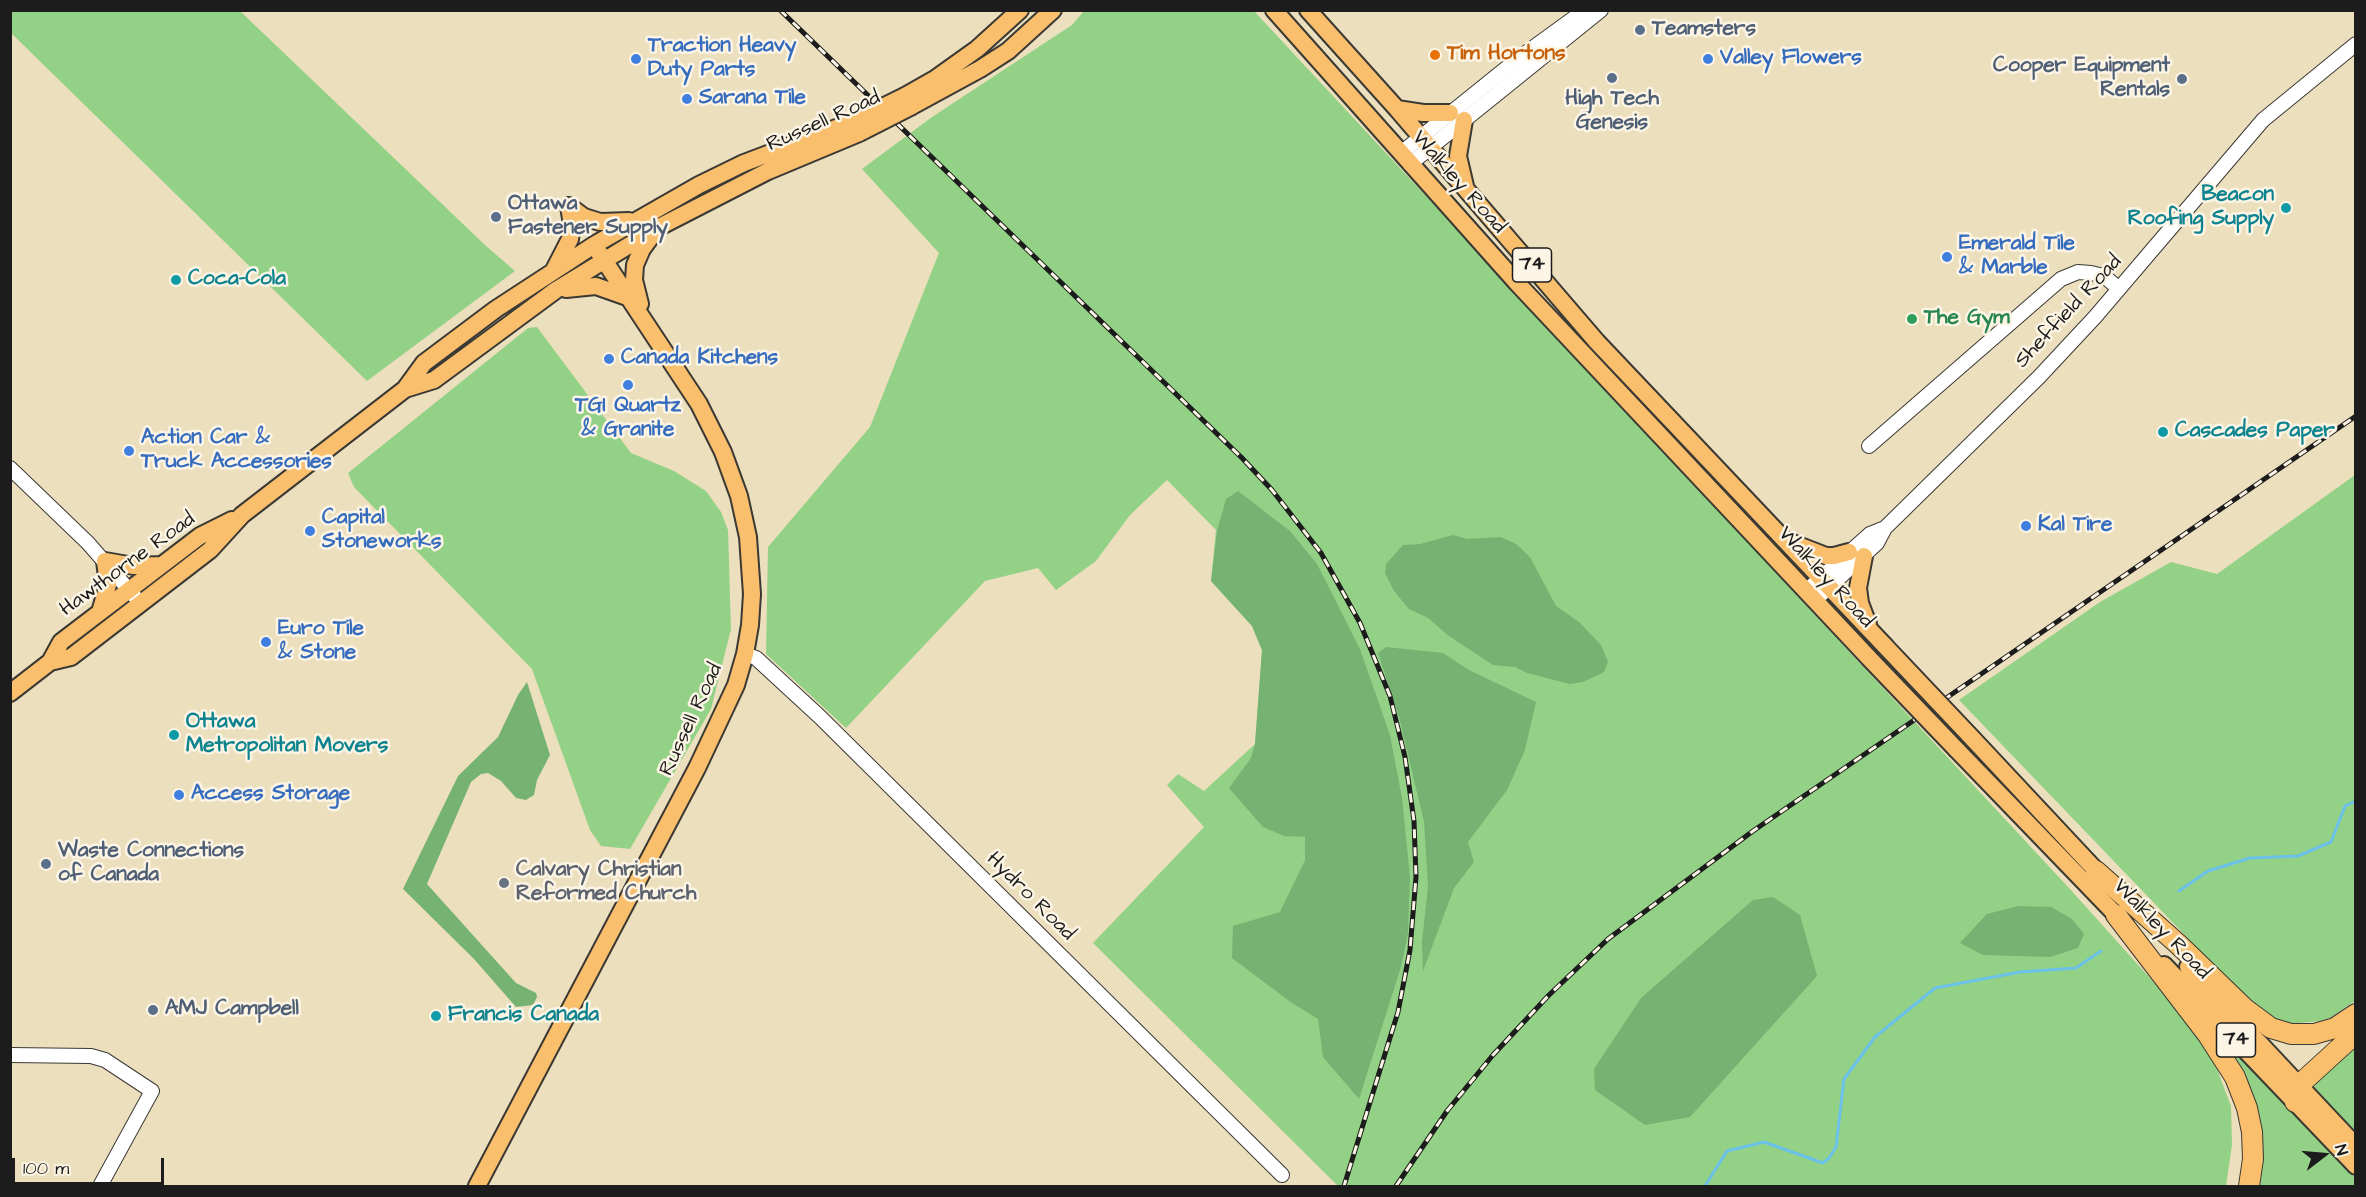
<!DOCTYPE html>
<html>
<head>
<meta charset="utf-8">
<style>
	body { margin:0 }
	#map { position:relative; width:2366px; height:1197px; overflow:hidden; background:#ecdfbd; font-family:"Architects Daughter",sans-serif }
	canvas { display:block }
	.frame { position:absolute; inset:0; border:12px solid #1c1c1c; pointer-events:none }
	.north { position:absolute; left:2294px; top:1125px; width:60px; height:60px; -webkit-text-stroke:4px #fcf5e5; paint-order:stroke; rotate:74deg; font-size:16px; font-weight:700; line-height:24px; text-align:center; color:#1c1c1c }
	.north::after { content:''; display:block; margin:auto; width:21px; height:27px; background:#1c1c1c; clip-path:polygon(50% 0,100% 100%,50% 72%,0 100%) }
	.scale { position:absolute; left:12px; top:1158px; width:152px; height:27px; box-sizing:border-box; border:3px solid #1c1c1c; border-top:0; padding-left:8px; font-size:18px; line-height:21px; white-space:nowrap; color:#1c1c1c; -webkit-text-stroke:4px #fcf5e5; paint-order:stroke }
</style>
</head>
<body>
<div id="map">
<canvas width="2366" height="1197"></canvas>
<div class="frame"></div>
<div class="north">N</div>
<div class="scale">100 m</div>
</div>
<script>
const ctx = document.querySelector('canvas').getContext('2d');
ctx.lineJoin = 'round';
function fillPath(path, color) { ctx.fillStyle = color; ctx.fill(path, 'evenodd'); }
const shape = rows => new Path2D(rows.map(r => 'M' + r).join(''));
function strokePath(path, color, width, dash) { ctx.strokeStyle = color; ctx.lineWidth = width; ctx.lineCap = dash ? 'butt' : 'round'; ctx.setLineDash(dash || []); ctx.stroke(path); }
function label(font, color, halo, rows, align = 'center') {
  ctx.font = font + ' "Architects Daughter",sans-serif'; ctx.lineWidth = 5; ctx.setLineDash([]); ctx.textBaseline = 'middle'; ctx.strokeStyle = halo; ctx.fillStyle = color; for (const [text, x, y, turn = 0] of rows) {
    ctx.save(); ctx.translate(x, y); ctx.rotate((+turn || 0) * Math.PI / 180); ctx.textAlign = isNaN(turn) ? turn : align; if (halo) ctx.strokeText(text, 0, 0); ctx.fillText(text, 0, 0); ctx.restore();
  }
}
const green = shape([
	[10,11,240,11,485,245,515,271,367,381,11,33],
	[1084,11,1254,11,2069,888,2158,987,2193,1030,2215,1064,2231,1106,2232,1145,2226,1186,1338,1186,1093,943,1204,827,1167,785,1178,774,1204,791,1255,744,1262,650,1252,626,1211,581,1216,530,1167,480,1130,515,1096,561,1056,590,1038,568,985,581,846,728,766,654,768,547,870,427,939,253,862,169,932,117,1072,25],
	[537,327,631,453,674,471,706,491,721,512,728,530,731,629,711,709,630,849,601,846,590,830,532,669,354,487,348,473,528,328],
	[2355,475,2355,1001,2330,1018,2321,1021,2288,1024,2268,1015,2228,980,1959,700,2100,602,2171,562,2217,574],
	[2223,1036,2355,1178,2355,1186,2255,1186,2259,1161,2218,1041],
	[2355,1037,2355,1133,2309,1085]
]);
const forest = shape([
	[1238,491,1290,531,1317,564,1360,649,1390,735,1402,798,1410,877,1408,933,1401,967,1359,1099,1323,1057,1318,1019,1292,1003,1232,958,1233,926,1280,912,1305,860,1305,837,1284,836,1263,827,1229,788,1251,758,1255,744,1262,650,1252,626,1211,581,1217,531,1226,499],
	[1453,535,1467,539,1501,537,1516,544,1530,557,1556,606,1579,622,1601,645,1608,662,1604,672,1583,682,1570,684,1527,673,1515,667,1493,665,1449,636,1428,618,1409,609,1394,591,1385,573,1386,564,1403,545,1420,544],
	[1386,647,1443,653,1469,670,1536,702,1525,750,1507,790,1468,842,1474,862,1454,888,1423,971,1422,942,1428,886,1424,822,1399,717,1378,653],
	[527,682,550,755,537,780,534,795,526,800,516,798,501,781,488,773,481,774,471,782,427,884,516,983,536,993,537,997,533,1005,516,1007,474,959,403,889,458,776,498,737,518,695],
	[1773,897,1800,915,1817,976,1690,1117,1645,1125,1595,1090,1594,1069,1641,998,1753,900],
	[2018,906,2051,907,2072,919,2084,934,2078,948,2050,957,1983,955,1960,943,1987,914]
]);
const stream = shape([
	[2179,891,2208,871,2250,858,2298,856,2331,842,2345,806,2356,801],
	[1705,1186,1727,1151,1764,1142,1823,1163,1829,1158,1836,1147,1844,1079,1875,1037,1935,988,2020,972,2076,968,2101,951]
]);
const minor = shape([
	[1401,153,1519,58,1585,10],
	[1410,164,1601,10],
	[1869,446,2061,279,2078,272,2091,273,2104,276,2118,288],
	[10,468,88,543,136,598],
	[1806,591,1870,534,1885,528],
	[1815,600,1877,543,1885,528,2039,377,2095,317,2263,120,2356,44],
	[745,654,756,658,820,717,1282,1175],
	[10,1055,91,1056,105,1060,152,1091,100,1186]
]);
const major = shape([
	[1274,10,1517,283,1869,658],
	[1308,10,1397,109,1597,342,1885,646],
	[905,96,935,79,977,49,1020,10],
	[912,106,980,69,1008,51,1053,10],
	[1397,109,1423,113,1450,113],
	[1464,120,1458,156,1465,186],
	[569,206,584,217,600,222,629,221],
	[554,270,570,239,572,225,569,206],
	[566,289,596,286,630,298],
	[640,304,634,280,635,265,642,249,653,234],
	[405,389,434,380,556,290,659,227,768,171,859,133],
	[1790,542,1826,556,1834,556,1849,552],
	[1864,556,1858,588,1860,603,1868,624],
	[100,612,108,585,105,561,134,566,161,565],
	[50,662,61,642,200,536,232,520],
	[10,693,50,662,71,657,210,550,242,515,405,389,424,363,496,309,594,245,699,185,744,163,852,122],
	[1973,739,2104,879],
	[1957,750,2125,924],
	[2164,965,2356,1166],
	[2188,967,2356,1146],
	[477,1186,697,768,736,685,745,654,750,625,752,594,748,537,739,496,723,452,699,404,594,245]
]);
const highway = shape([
	[2096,871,2179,945,2244,1008,2271,1028,2291,1034,2314,1034,2335,1028,2356,1014],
	[2116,915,2208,1035,2235,1077,2247,1108,2252,1132,2253,1159,2249,1186],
	[2295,1102,2295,1093,2298,1086,2356,1033]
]);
const rail = shape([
	[780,10,1242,458,1272,490,1321,553,1360,623,1390,696,1405,757,1414,821,1416,877,1410,950,1398,1012,1344,1186],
	[1396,1186,1447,1111,1493,1055,1549,995,1608,939,1753,831,2356,416]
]);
const majorBridge = shape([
	[852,122,905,96],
	[859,133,912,106],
	[1885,646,1973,739],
	[1869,658,1957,750]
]);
const markers = [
	[1640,30,6,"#5c6f8a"],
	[1435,55,6,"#e8710a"],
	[636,59,6,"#3f7fe0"],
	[1708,59,6,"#3f7fe0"],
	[1612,78,6,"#5c6f8a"],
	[2182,79,6,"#5c6f8a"],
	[687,99,6,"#3f7fe0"],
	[2286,208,6,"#0f9aa8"],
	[496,217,6,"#5c6f8a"],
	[1947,257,6,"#3f7fe0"],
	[176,280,6,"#0f9aa8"],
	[1912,319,6,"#2e9e5b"],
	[609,359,6,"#3f7fe0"],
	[628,385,6,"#3f7fe0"],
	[2163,432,6,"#0f9aa8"],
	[129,451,6,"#3f7fe0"],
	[2026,526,6,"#3f7fe0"],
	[310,531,6,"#3f7fe0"],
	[266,642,6,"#3f7fe0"],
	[174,735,6,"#0f9aa8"],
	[179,795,6,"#3f7fe0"],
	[46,864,6,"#5c6f8a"],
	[504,883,6,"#6b7280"],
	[153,1010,6,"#5c6f8a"],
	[436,1016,6,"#0f9aa8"]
];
const shields = [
	[1532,265,39],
	[2236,1040,39]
];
const shieldNames = [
	["74",1532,265],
	["74",2236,1040]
];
const serviceNames = [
	["Teamsters",1652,30],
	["Cooper Equipment",2170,67,"right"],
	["Rentals",2170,91,"right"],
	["High Tech",1612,100,"center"],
	["Genesis",1612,124,"center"],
	["Ottawa",508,205],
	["Fastener Supply",508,229],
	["Waste Connections",58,852],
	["of Canada",58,876],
	["AMJ Campbell",165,1010]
];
const shopNames = [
	["Traction Heavy",648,47],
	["Duty Parts",648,71],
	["Valley Flowers",1720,59],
	["Sarana Tile",699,99],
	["Emerald Tile",1959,245],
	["& Marble",1959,269],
	["Canada Kitchens",621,359],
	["TGI Quartz",628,407,"center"],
	["& Granite",628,431,"center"],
	["Action Car &",141,439],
	["Truck Accessories",141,463],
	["Capital",322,519],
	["Stoneworks",322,543],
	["Kal Tire",2038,526],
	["Euro Tile",278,630],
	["& Stone",278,654],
	["Access Storage",191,795]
];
const foodNames = [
	["Tim Hortons",1447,55]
];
const streetNames = [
	["Russell Road",824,122,-24],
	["Walkley Road",1458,183,48],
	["Sheffield Road",2069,312,-47],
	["Hawthorne Road",128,565,-36],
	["Walkley Road",1825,578,47],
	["Russell Road",692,720,-65],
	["Hydro Road",1030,897,45],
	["Walkley Road",2161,930,46]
];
const cultureNames = [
	["Beacon",2274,196,"right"],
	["Roofing Supply",2274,220,"right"],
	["Coca-Cola",188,280],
	["Cascades Paper",2175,432],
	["Ottawa",186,723],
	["Metropolitan Movers",186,747],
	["Francis Canada",448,1016]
];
const leisureNames = [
	["The Gym",1924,319]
];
const worshipNames = [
	["Calvary Christian",516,871],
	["Reformed Church",516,895]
];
fillPath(green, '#93d186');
fillPath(forest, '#76b373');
strokePath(stream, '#6bc1e8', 3);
strokePath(minor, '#3b3934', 16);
strokePath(major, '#3b3934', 20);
strokePath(highway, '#3b3934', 22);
strokePath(minor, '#fff', 14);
strokePath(major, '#f9bf6d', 16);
strokePath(highway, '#f9bf6d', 20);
strokePath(rail, '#1c1c1c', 5);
strokePath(rail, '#fcf5e5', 3, [9]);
strokePath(majorBridge, '#3b3934', 20, []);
strokePath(majorBridge, '#f9bf6d', 16);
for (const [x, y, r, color] of markers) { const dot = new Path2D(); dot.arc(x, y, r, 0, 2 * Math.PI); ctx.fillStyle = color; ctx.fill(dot); strokePath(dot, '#fcf5e5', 2); }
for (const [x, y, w] of shields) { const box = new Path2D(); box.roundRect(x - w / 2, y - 17, w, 34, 4.5); ctx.fillStyle = '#fcf5e5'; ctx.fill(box); strokePath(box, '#1c1c1c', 1.5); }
label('bold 20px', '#1c1c1c', null, shieldNames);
label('bold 21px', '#4e5e75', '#fcf5e5', serviceNames, 'left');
label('bold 21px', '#366cbe', '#fcf5e5', shopNames, 'left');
label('bold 21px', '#c56008', '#fcf5e5', foodNames, 'left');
label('21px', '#1c1c1c', '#fcf5e5', streetNames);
label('bold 21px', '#0d838f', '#fcf5e5', cultureNames, 'left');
label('bold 21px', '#27864d', '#fcf5e5', leisureNames, 'left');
label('bold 21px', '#5b616d', '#fcf5e5', worshipNames, 'left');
</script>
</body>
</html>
